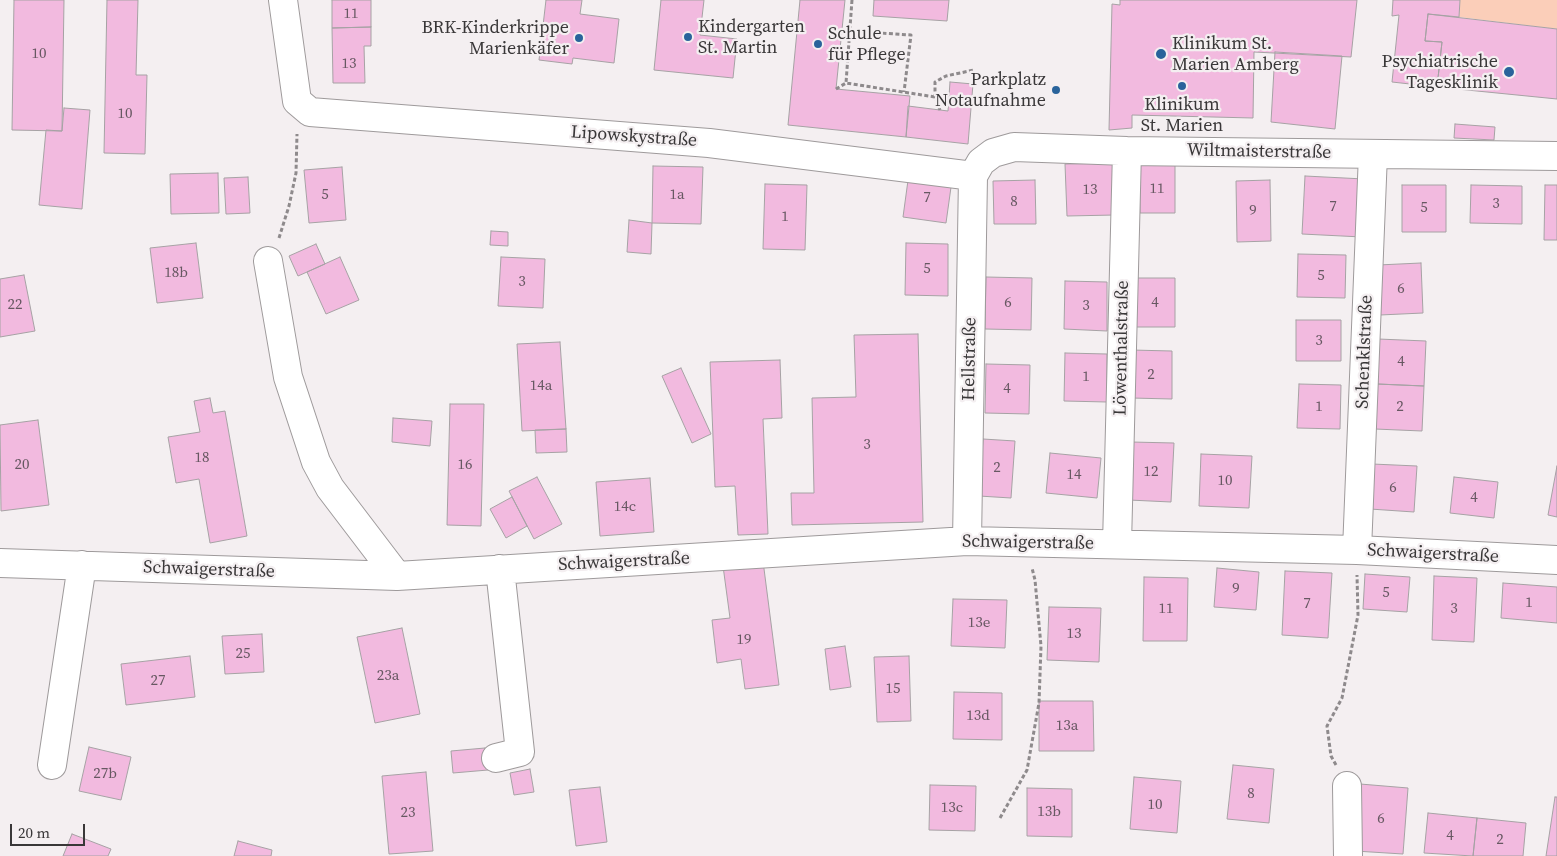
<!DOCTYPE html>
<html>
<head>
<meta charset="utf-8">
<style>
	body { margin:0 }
	#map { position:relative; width:1557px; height:856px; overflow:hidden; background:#f4eff1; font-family:"Source Serif 4",serif }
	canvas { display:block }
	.scale { position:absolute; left:10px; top:824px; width:75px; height:22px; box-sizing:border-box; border:2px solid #393738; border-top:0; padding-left:6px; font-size:15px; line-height:18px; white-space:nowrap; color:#393738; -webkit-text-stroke:4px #f4eff1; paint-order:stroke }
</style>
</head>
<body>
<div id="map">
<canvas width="1557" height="856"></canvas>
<div class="scale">20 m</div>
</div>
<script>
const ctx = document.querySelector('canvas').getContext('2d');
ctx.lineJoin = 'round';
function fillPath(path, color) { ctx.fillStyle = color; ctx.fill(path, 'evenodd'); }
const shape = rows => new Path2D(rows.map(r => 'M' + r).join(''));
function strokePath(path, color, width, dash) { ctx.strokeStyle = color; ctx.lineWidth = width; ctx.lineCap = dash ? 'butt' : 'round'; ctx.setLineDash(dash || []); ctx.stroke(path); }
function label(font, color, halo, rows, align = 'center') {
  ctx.font = font + ' "Source Serif 4",serif'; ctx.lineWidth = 4.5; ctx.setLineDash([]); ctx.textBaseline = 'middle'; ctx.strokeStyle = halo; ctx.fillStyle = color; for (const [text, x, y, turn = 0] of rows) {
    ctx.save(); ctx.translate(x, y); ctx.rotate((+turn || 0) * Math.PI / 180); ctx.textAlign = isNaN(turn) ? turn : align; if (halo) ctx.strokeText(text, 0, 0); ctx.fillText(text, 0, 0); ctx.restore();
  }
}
const green = shape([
	[1460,0,1557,0,1557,29,1459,17]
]);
const building = shape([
	[14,0,64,0,62,131,12,130,14,0],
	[107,0,138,0,136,75,147,75,145,154,104,153,107,0],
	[332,0,371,0,371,27,332,28,332,0],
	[546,0,582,0,580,14,619,19,614,63,573,58,572,64,539,60,546,0],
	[661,0,704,0,700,35,737,39,733,78,654,70,661,0],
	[800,0,845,0,836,89,910,96,906,137,788,125,800,0],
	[874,0,949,0,947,21,873,16,874,0],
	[1120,0,1357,0,1351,57,1254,52,1253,118,1132,115,1132,128,1109,130,1112,4,1120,5,1120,0],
	[1393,0,1460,0,1459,17,1428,14,1425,41,1442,42,1437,87,1392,82,1399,15,1392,16,1393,0],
	[1428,14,1557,29,1557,99,1437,87,1442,42,1425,41,1428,14],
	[371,27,371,46,364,46,365,83,333,83,332,28,371,27],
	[1275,52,1342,56,1335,129,1271,122,1275,52],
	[950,82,973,84,968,144,906,137,908,106,948,111,950,82],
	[64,108,90,110,82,209,39,205,46,130,62,131,64,108],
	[1455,124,1495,127,1494,140,1454,138,1455,124],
	[1113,163,1115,215,1067,216,1065,164,1113,163],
	[1175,164,1175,213,1140,213,1139,165,1175,164],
	[653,166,703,167,701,224,652,223,653,166],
	[342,167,346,220,309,223,304,170,342,167],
	[218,173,219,213,171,214,170,174,218,173],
	[909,173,952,180,946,223,903,217,909,173],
	[1305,176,1364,179,1362,237,1302,234,1305,176],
	[248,177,250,213,226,214,224,178,248,177],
	[1035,180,1036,224,994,224,993,181,1035,180],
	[1270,180,1271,241,1237,242,1236,181,1270,180],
	[765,184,807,185,805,250,763,249,765,184],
	[1402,185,1446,185,1446,232,1402,232,1402,185],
	[1471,185,1522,186,1522,224,1470,223,1471,185],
	[1545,185,1557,185,1557,240,1544,240,1545,185],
	[629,220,652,223,651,254,627,252,629,220],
	[491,231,508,232,508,246,490,245,491,231],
	[196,243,203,298,157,303,150,248,196,243],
	[906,243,948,244,948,296,905,295,906,243],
	[316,244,325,264,298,276,289,256,316,244],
	[1298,254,1346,255,1345,298,1297,297,1298,254],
	[340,257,359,300,326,314,307,272,340,257],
	[501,257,545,259,543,308,498,306,501,257],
	[1421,263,1423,313,1380,315,1378,265,1421,263],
	[24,275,35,331,0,337,0,279,24,275],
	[986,277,1032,278,1031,330,985,329,986,277],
	[1135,278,1175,278,1175,327,1135,327,1135,278],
	[1065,281,1107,282,1107,331,1064,329,1065,281],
	[1296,320,1341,320,1341,361,1296,361,1296,320],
	[918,334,923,522,792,525,791,493,814,493,812,398,856,397,854,335,918,334],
	[1378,339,1426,341,1424,386,1377,384,1378,339],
	[560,342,566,429,522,431,517,344,560,342],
	[1131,350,1172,351,1172,399,1131,398,1131,350],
	[1065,353,1107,354,1107,402,1064,401,1065,353],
	[780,360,782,418,763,419,768,534,738,535,735,486,715,487,710,362,780,360],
	[986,364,1030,365,1029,414,985,413,986,364],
	[681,368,711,434,692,443,662,376,681,368],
	[1299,384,1341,385,1340,429,1297,428,1299,384],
	[1377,384,1424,386,1422,431,1375,429,1377,384],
	[210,398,213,413,225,411,247,536,210,543,199,479,176,483,168,437,200,432,194,401,210,398],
	[450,404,484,404,481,526,447,525,450,404],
	[393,418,432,421,430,446,392,442,393,418],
	[38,420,49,505,1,511,0,425,38,420],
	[566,429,567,452,536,453,535,430,566,429],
	[983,439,1015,441,1011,498,979,496,983,439],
	[1131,442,1174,443,1171,502,1129,500,1131,442],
	[1050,453,1101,458,1097,498,1046,493,1050,453],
	[1201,454,1252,456,1249,508,1199,506,1201,454],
	[1372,464,1417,466,1414,512,1370,509,1372,464],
	[1557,466,1557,517,1548,515,1557,466],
	[537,477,562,524,534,539,509,491,537,477],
	[1454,477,1498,482,1494,518,1450,513,1454,477],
	[650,478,654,532,600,536,596,482,650,478],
	[512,497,527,526,506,538,490,509,512,497],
	[763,561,779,685,745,689,741,659,717,663,712,620,730,618,723,566,763,561],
	[1217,568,1259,572,1256,610,1214,607,1217,568],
	[1285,571,1332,573,1328,638,1282,635,1285,571],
	[1365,574,1410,577,1407,612,1363,609,1365,574],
	[1434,576,1477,578,1474,642,1432,640,1434,576],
	[1144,577,1188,578,1187,641,1143,641,1144,577],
	[1503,583,1557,587,1557,623,1501,618,1503,583],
	[953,599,1007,600,1005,648,951,646,953,599],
	[1049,607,1101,608,1099,662,1047,660,1049,607],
	[402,628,420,714,375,723,357,637,402,628],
	[262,634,264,672,225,674,222,636,262,634],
	[845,646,851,687,830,690,825,649,845,646],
	[190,656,195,697,126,705,121,664,190,656],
	[909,656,911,721,877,722,874,657,909,656],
	[954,692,1002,693,1002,740,953,739,954,692],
	[1039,701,1093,701,1094,751,1039,751,1039,701],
	[89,747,131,757,121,800,79,791,89,747],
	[485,748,488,770,453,773,451,751,485,748],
	[1233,765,1274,769,1269,823,1227,819,1233,765],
	[530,769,534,792,514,795,510,773,530,769],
	[426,772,433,851,389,854,382,776,426,772],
	[1134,777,1181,781,1177,833,1130,829,1134,777],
	[1360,784,1408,788,1403,854,1355,851,1360,784],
	[930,785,976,786,975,831,929,830,930,785],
	[600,787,607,842,576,846,569,790,600,787],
	[1027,788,1072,789,1072,837,1027,836,1027,788],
	[1555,797,1557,797,1557,856,1546,856,1555,797],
	[1428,813,1477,818,1473,856,1424,853,1428,813],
	[1477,818,1526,823,1523,856,1473,856,1477,818],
	[72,834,111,849,108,856,63,856,72,834],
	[238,841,272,850,271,856,234,856,238,841]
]);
const path = shape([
	[852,0,846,83,935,97],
	[850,31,911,35,904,92],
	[836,89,846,83],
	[940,110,935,97,935,82,946,76,974,70],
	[279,238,289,206,296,173,297,134],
	[1336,765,1331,756,1327,726,1342,698,1358,615,1357,575],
	[1000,818,1027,770,1039,703,1041,646,1035,580,1032,568]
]);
const minor = shape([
	[283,0,297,101,310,112,709,143,973,176],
	[268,261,288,377,316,462,330,488,397,576,967,541,1357,550,1557,560],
	[967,541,973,176,981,162,993,153,1014,147,1127,151,1557,156],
	[1117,544,1127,151],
	[1357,550,1373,154],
	[0,563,397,576],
	[496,758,520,752,500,569],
	[52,765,82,565],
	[1347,786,1348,856]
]);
const markers = [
	[688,37,5,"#29639b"],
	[579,38,5,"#29639b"],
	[818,44,5,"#29639b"],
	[1161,54,6,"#29639b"],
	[1509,72,6,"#29639b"],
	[1182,86,5,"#29639b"],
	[1056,90,5,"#29639b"]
];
const numberNames = [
	["11",351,14],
	["10",39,54],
	["13",349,64],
	["10",125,114],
	["11",1157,189],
	["13",1090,190],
	["5",325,195],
	["1a",677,195],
	["7",927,198],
	["8",1014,202],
	["3",1496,204],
	["7",1333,207],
	["5",1424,208],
	["9",1253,211],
	["1",785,217],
	["5",927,269],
	["18b",176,273],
	["5",1321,276],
	["3",522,282],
	["6",1401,289],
	["6",1008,303],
	["4",1155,303],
	["22",15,305],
	["3",1086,306],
	["3",1319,341],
	["4",1401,362],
	["2",1151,375],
	["1",1086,377],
	["14a",541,386],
	["4",1007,389],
	["1",1319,407],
	["2",1400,407],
	["3",867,445],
	["18",202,458],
	["20",22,465],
	["16",465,465],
	["2",997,468],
	["12",1151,472],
	["14",1074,475],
	["10",1225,481],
	["6",1393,488],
	["4",1474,498],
	["14c",625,507],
	["9",1236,589],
	["5",1386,593],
	["1",1529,603],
	["7",1307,604],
	["11",1166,609],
	["3",1454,609],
	["13e",979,623],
	["13",1074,634],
	["19",744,640],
	["25",243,654],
	["23a",388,676],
	["27",158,681],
	["15",893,689],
	["13d",978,716],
	["13a",1067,726],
	["27b",105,774],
	["8",1251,794],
	["10",1155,805],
	["13c",952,808],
	["13b",1049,812],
	["23",408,813],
	["6",1381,819],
	["4",1450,836],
	["2",1500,840]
];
const poiNames = [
	["Kindergarten",698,27],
	["St. Martin",698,48],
	["BRK-Kinderkrippe",569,28,"right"],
	["Marienkäfer",569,49,"right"],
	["Schule",828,34],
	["für Pflege",828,55],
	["Klinikum St.",1172,44],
	["Marien Amberg",1172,65],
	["Psychiatrische",1498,62,"right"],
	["Tagesklinik",1498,83,"right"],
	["Parkplatz",1046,80,"right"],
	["Notaufnahme",1046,101,"right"],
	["Klinikum",1182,105,"center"],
	["St. Marien",1182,126,"center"]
];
const streetNames = [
	["Lipowskystraße",634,137,4],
	["Wiltmaisterstraße",1259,152,1],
	["Löwenthalstraße",1122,348,-89],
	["Schenklstraße",1365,352,-88],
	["Hellstraße",970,359,-89],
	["Schwaigerstraße",1028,543,1],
	["Schwaigerstraße",1433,554,3],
	["Schwaigerstraße",624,562,-3],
	["Schwaigerstraße",209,570,2]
];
fillPath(green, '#fbceb9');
fillPath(building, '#f2badf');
strokePath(building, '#a6a2a4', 1);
strokePath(minor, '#9e9a9b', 30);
strokePath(path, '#8e8a8c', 3, [4, 2.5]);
strokePath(minor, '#fff', 28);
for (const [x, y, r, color] of markers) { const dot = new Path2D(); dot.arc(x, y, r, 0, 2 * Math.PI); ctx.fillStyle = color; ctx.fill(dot); strokePath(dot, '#f4eff1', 2); }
label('15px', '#675862', null, numberNames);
label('18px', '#393738', '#f4eff1', poiNames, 'left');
label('18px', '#393738', '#f4eff1', streetNames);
</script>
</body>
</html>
